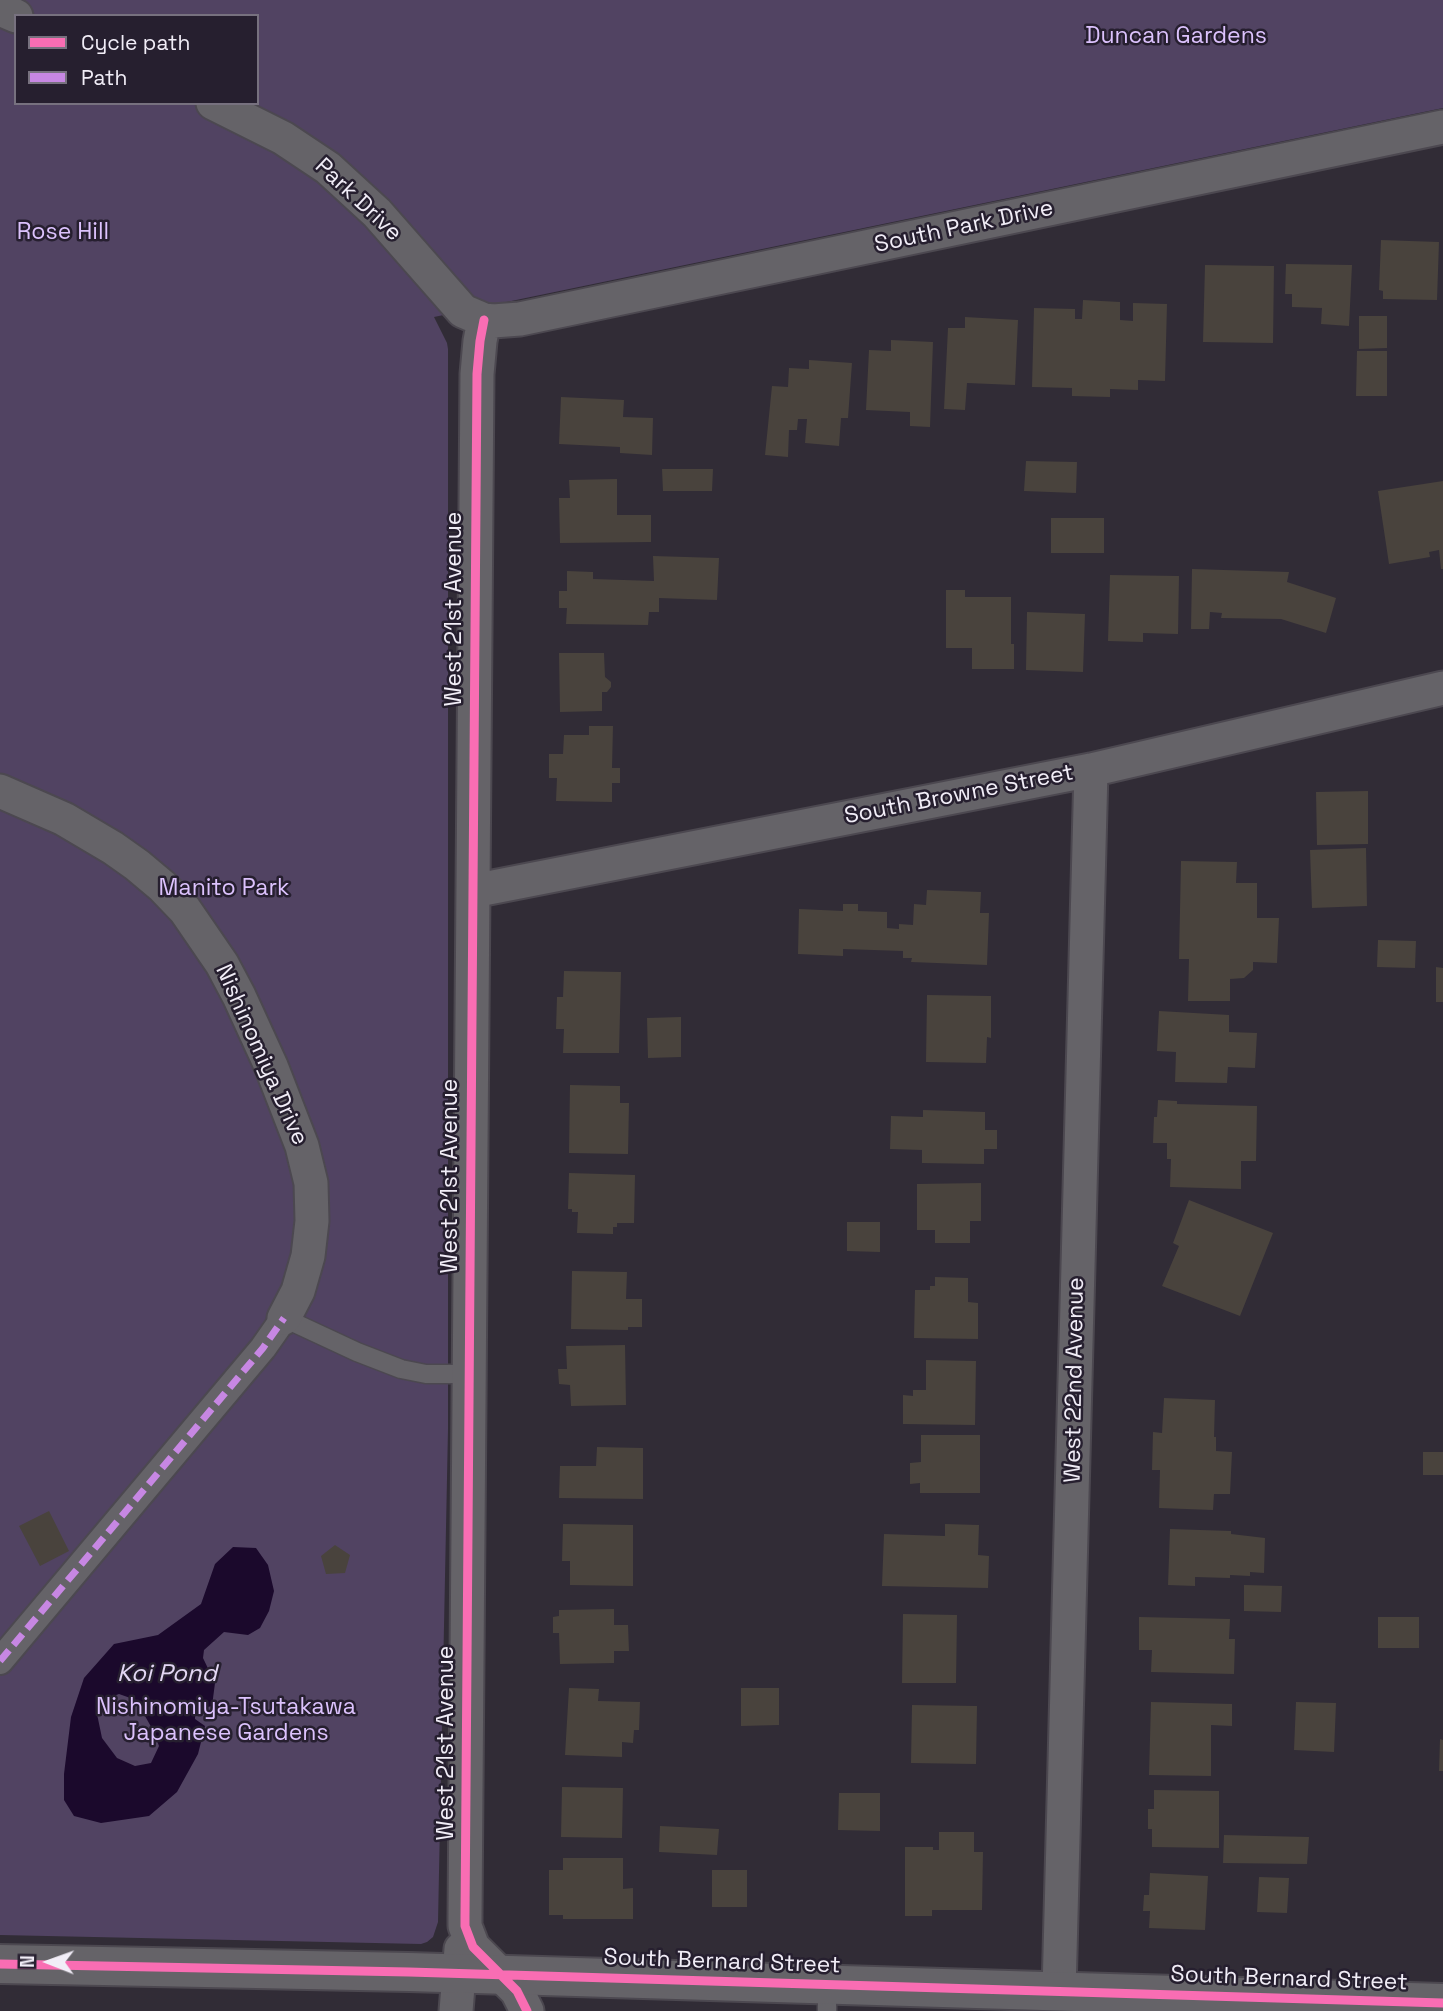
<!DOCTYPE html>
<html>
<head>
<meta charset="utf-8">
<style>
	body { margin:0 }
	#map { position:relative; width:1443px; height:2011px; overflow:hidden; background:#312c36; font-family:"Space Grotesk",sans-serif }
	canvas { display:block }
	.legend { position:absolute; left:14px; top:14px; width:245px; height:91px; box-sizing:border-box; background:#261f2f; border:2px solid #77717f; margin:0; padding:9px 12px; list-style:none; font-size:21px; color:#f1edf7 }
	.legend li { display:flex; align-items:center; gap:14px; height:35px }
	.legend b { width:35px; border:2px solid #77717f }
	.north { position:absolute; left:14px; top:1927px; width:70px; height:70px; -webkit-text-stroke:5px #261f2f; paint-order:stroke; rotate:271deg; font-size:19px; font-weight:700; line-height:28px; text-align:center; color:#f1edf7 }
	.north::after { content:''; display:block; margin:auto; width:24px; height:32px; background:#f1edf7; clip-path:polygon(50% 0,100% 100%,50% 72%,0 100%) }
</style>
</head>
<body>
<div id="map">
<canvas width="1443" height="2011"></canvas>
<ul class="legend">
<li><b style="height:9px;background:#f96db3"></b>Cycle path</li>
<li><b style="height:9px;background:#c787e3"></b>Path</li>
</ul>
<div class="north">N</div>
</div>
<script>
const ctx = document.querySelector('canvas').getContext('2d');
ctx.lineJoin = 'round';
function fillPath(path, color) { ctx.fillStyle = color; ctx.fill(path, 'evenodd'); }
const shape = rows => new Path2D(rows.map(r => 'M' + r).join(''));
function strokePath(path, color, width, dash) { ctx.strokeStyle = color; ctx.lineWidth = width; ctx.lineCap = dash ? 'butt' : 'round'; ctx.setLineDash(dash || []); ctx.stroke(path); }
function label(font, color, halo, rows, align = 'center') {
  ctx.font = font + ' "Space Grotesk",sans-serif'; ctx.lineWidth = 5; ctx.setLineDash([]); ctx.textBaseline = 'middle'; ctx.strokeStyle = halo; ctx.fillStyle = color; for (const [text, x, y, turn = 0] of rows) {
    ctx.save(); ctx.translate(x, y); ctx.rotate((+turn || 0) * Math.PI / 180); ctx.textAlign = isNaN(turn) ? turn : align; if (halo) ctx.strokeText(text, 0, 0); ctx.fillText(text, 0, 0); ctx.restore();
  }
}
const green = shape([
	[0,0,1443,0,1443,108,434,317,447,343,448,349,448,1429,438,1922,433,1937,427,1942,421,1944,0,1935],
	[16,16,257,16,257,103,16,103]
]);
const water = shape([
	[233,1547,256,1548,268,1565,274,1591,269,1611,260,1628,248,1635,224,1632,204,1650,203,1658,215,1683,212,1706,195,1710,195,1719,205,1726,198,1754,177,1792,149,1816,101,1823,74,1816,64,1800,64,1774,71,1717,84,1678,114,1644,158,1635,201,1604,215,1564],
	[119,1694,136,1700,154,1732,159,1746,151,1763,135,1766,117,1758,102,1738,97,1714,105,1699]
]);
const building = shape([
	[1381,240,1439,242,1437,300,1383,299,1383,291,1379,290],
	[1286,264,1352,265,1349,326,1321,324,1322,308,1292,307,1292,294,1285,294],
	[1205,265,1274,266,1273,343,1203,342],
	[1083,300,1120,302,1120,320,1133,321,1133,303,1167,304,1165,381,1138,380,1138,390,1110,389,1110,397,1072,396,1072,388,1032,387,1034,308,1075,309,1075,319,1082,319],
	[1359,316,1387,316,1387,348,1359,349],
	[965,317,1018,320,1015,385,967,383,965,410,944,409,948,328,965,328],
	[891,340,933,342,930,427,910,426,910,412,866,410,869,350,891,351],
	[1357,351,1387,351,1387,396,1356,396],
	[809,360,852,363,848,418,841,418,839,446,805,443,807,419,798,419,797,430,789,430,788,457,765,455,772,386,788,387,789,368,809,369],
	[561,397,624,400,623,417,653,418,652,455,620,453,620,447,559,444],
	[1026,461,1077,462,1076,493,1024,491],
	[662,469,713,469,712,491,663,491],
	[617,479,617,515,651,515,651,542,560,543,559,498,570,498,569,480],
	[1443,481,1443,569,1441,569,1439,550,1429,552,1430,557,1389,564,1378,491],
	[1051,518,1104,518,1104,553,1051,553],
	[653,556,719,558,717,600,659,598,659,612,649,612,648,625,566,624,567,608,559,608,559,591,567,591,567,571,593,572,593,579,654,581],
	[1192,569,1289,572,1287,582,1336,598,1326,633,1281,619,1221,618,1222,613,1210,612,1209,629,1191,629],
	[1110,575,1179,576,1178,634,1143,633,1143,642,1108,641],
	[946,590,965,590,965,597,1011,597,1011,644,1014,644,1014,669,972,669,972,648,946,648],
	[1027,612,1085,614,1083,672,1026,670],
	[559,653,604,653,605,677,611,682,611,687,607,692,602,692,602,711,560,712],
	[589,726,613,726,612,768,620,768,620,783,612,783,612,802,556,801,557,778,549,778,549,754,563,754,564,735,589,735],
	[1368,791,1368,844,1317,845,1316,792],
	[1366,848,1367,906,1312,908,1310,850],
	[1181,861,1237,862,1236,883,1257,883,1257,918,1279,918,1277,963,1253,962,1253,970,1244,978,1230,979,1230,1001,1188,1001,1189,959,1179,959],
	[927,890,981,892,980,913,989,913,987,965,911,962,912,958,903,958,903,951,843,949,843,956,798,954,799,909,843,911,843,904,858,904,858,911,887,912,887,928,899,929,899,924,913,925,914,904,926,905],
	[1378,940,1416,941,1415,968,1377,967],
	[1436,967,1443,968,1443,1002,1436,1002],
	[564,971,621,972,619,1053,563,1053,564,1029,556,1029,557,997,563,997],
	[927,995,991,996,991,1038,987,1037,986,1063,926,1062],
	[1159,1011,1229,1015,1229,1032,1257,1033,1255,1068,1228,1067,1227,1083,1175,1082,1176,1052,1157,1051],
	[681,1017,681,1057,648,1058,647,1018],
	[570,1085,620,1086,620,1103,629,1103,628,1154,569,1153],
	[1158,1100,1177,1101,1177,1104,1257,1106,1256,1161,1241,1161,1241,1189,1170,1187,1171,1159,1167,1159,1167,1143,1153,1143,1154,1117,1157,1117],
	[923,1110,985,1112,985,1130,997,1130,997,1149,984,1149,984,1164,922,1163,922,1150,890,1149,891,1116,923,1117],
	[569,1173,635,1175,634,1223,617,1223,617,1227,613,1227,613,1234,577,1233,578,1212,572,1212,572,1209,568,1209],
	[981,1183,981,1221,970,1221,970,1243,935,1243,935,1230,917,1230,917,1184],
	[1189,1200,1273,1233,1240,1316,1162,1286,1179,1246,1173,1243],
	[847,1222,880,1222,880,1252,847,1251],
	[572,1271,627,1272,626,1299,642,1299,642,1327,628,1327,628,1330,571,1329],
	[935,1277,968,1278,968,1302,978,1303,978,1339,914,1338,915,1290,930,1290,930,1286,935,1286],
	[625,1345,626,1405,571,1406,570,1385,559,1384,558,1369,567,1369,566,1346],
	[926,1360,976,1361,975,1425,903,1424,903,1395,913,1396,913,1390,926,1390],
	[1164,1398,1215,1400,1214,1437,1216,1437,1216,1451,1232,1452,1230,1494,1214,1494,1213,1510,1159,1508,1160,1470,1152,1470,1153,1432,1162,1433],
	[921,1435,980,1435,980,1493,920,1493,920,1483,910,1484,910,1463,921,1462],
	[597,1447,643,1448,643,1499,559,1498,560,1466,596,1466],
	[1423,1452,1443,1452,1443,1475,1423,1475],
	[49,1511,69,1551,40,1566,19,1526],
	[563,1524,633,1525,633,1586,570,1585,570,1561,562,1561],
	[945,1524,979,1525,978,1555,989,1556,988,1588,882,1586,884,1534,945,1536],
	[1170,1529,1231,1531,1231,1534,1265,1538,1264,1573,1250,1572,1250,1576,1230,1575,1230,1578,1195,1577,1195,1586,1168,1585],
	[335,1545,350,1555,345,1573,326,1574,321,1556],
	[1244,1585,1282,1586,1281,1612,1244,1611],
	[614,1609,614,1625,628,1625,629,1651,614,1651,614,1663,560,1664,559,1633,553,1633,553,1617,559,1616,559,1610],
	[903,1614,957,1615,956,1683,902,1683],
	[1139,1617,1230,1619,1229,1639,1235,1639,1234,1674,1151,1672,1152,1650,1139,1650],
	[1378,1617,1419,1617,1419,1648,1378,1648],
	[569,1688,599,1689,598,1701,640,1702,639,1730,634,1730,633,1743,622,1742,622,1757,565,1755],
	[741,1688,779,1688,779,1725,741,1726],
	[1151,1702,1232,1704,1232,1726,1211,1725,1211,1776,1149,1775],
	[1296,1702,1336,1703,1334,1752,1294,1750],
	[912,1705,977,1706,976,1764,911,1763],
	[1440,1739,1443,1740,1443,1771,1439,1771],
	[562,1787,623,1788,622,1838,561,1837],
	[1154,1790,1219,1791,1219,1848,1152,1847,1152,1829,1148,1829,1148,1809,1154,1809],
	[839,1793,880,1793,880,1831,838,1830],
	[660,1826,719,1829,717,1855,659,1852],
	[939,1832,974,1832,974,1852,983,1852,982,1910,932,1910,932,1916,905,1916,905,1847,933,1847,933,1850,939,1850],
	[1224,1835,1309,1837,1307,1864,1223,1863],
	[563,1858,623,1858,623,1889,633,1888,633,1919,563,1919,563,1915,549,1915,549,1870,563,1870],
	[712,1870,747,1870,747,1907,712,1907],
	[1150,1873,1208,1876,1205,1930,1149,1928,1150,1911,1143,1911,1144,1895,1149,1895],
	[1259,1877,1289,1878,1287,1913,1257,1912]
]);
const service = shape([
	[284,1318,357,1352,401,1369,426,1374,468,1374],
	[827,2011,827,1984]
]);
const pedestrian = shape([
	[0,1661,263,1348,284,1318]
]);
const minor = shape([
	[0,9,16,16],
	[213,103,283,138,328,168,377,213,463,311,484,320,493,321,520,319,1443,127],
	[484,320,480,341,477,374,465,1915,465,1926,473,1947,517,1991,527,2011],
	[0,791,64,819,113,848,137,865,162,886,185,910,222,964,239,996,271,1066,302,1146,311,1183,312,1221,308,1256,298,1291,284,1318],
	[473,891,1091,770,1443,688],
	[1059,1991,1091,770],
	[456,2011,461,1949]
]);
const tertiary = shape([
	[0,1964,409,1972,1443,2003]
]);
const quiet = shape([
	[0,1661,263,1348,284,1318]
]);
const cycleway = shape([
	[484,320,480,341,477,374,465,1915,465,1926,473,1947,517,1991,527,2011],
	[0,1964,409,1972,1443,2003]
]);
const parkNames = [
	["Duncan Gardens",1176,37],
	["Rose Hill",63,233],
	["Manito Park",224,889],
	["Nishinomiya-Tsutakawa",226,1708],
	["Japanese Gardens",226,1734]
];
const streetNames = [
	["Park Drive",358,200,43],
	["South Park Drive",964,227,-12],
	["West 21st Avenue",455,609,-90],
	["South Browne Street",959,795,-11],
	["Nishinomiya Drive",261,1055,66],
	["West 21st Avenue",451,1176,-90],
	["West 22nd Avenue",1075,1380,-89],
	["West 21st Avenue",447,1743,-90],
	["South Bernard Street",722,1962,2],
	["South Bernard Street",1289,1979,2]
];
const waterNames = [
	["Koi Pond",167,1674]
];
fillPath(green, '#514362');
fillPath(water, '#1b092c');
fillPath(building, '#49433d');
strokePath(service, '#4c4850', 21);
strokePath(pedestrian, '#4c4850', 30);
strokePath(minor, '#4c4850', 37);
strokePath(tertiary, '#4c4850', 42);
strokePath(service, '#656368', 18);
strokePath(pedestrian, '#656368', 26);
strokePath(minor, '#656368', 33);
strokePath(tertiary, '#656368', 38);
strokePath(quiet, '#c787e3', 7, [14, 7]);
strokePath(cycleway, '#f96db3', 9);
label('23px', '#dcc2fd', '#261f2f', parkNames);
label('23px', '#f1edf7', '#261f2f', streetNames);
label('italic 24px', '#e3d7f4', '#261f2f', waterNames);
</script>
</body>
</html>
